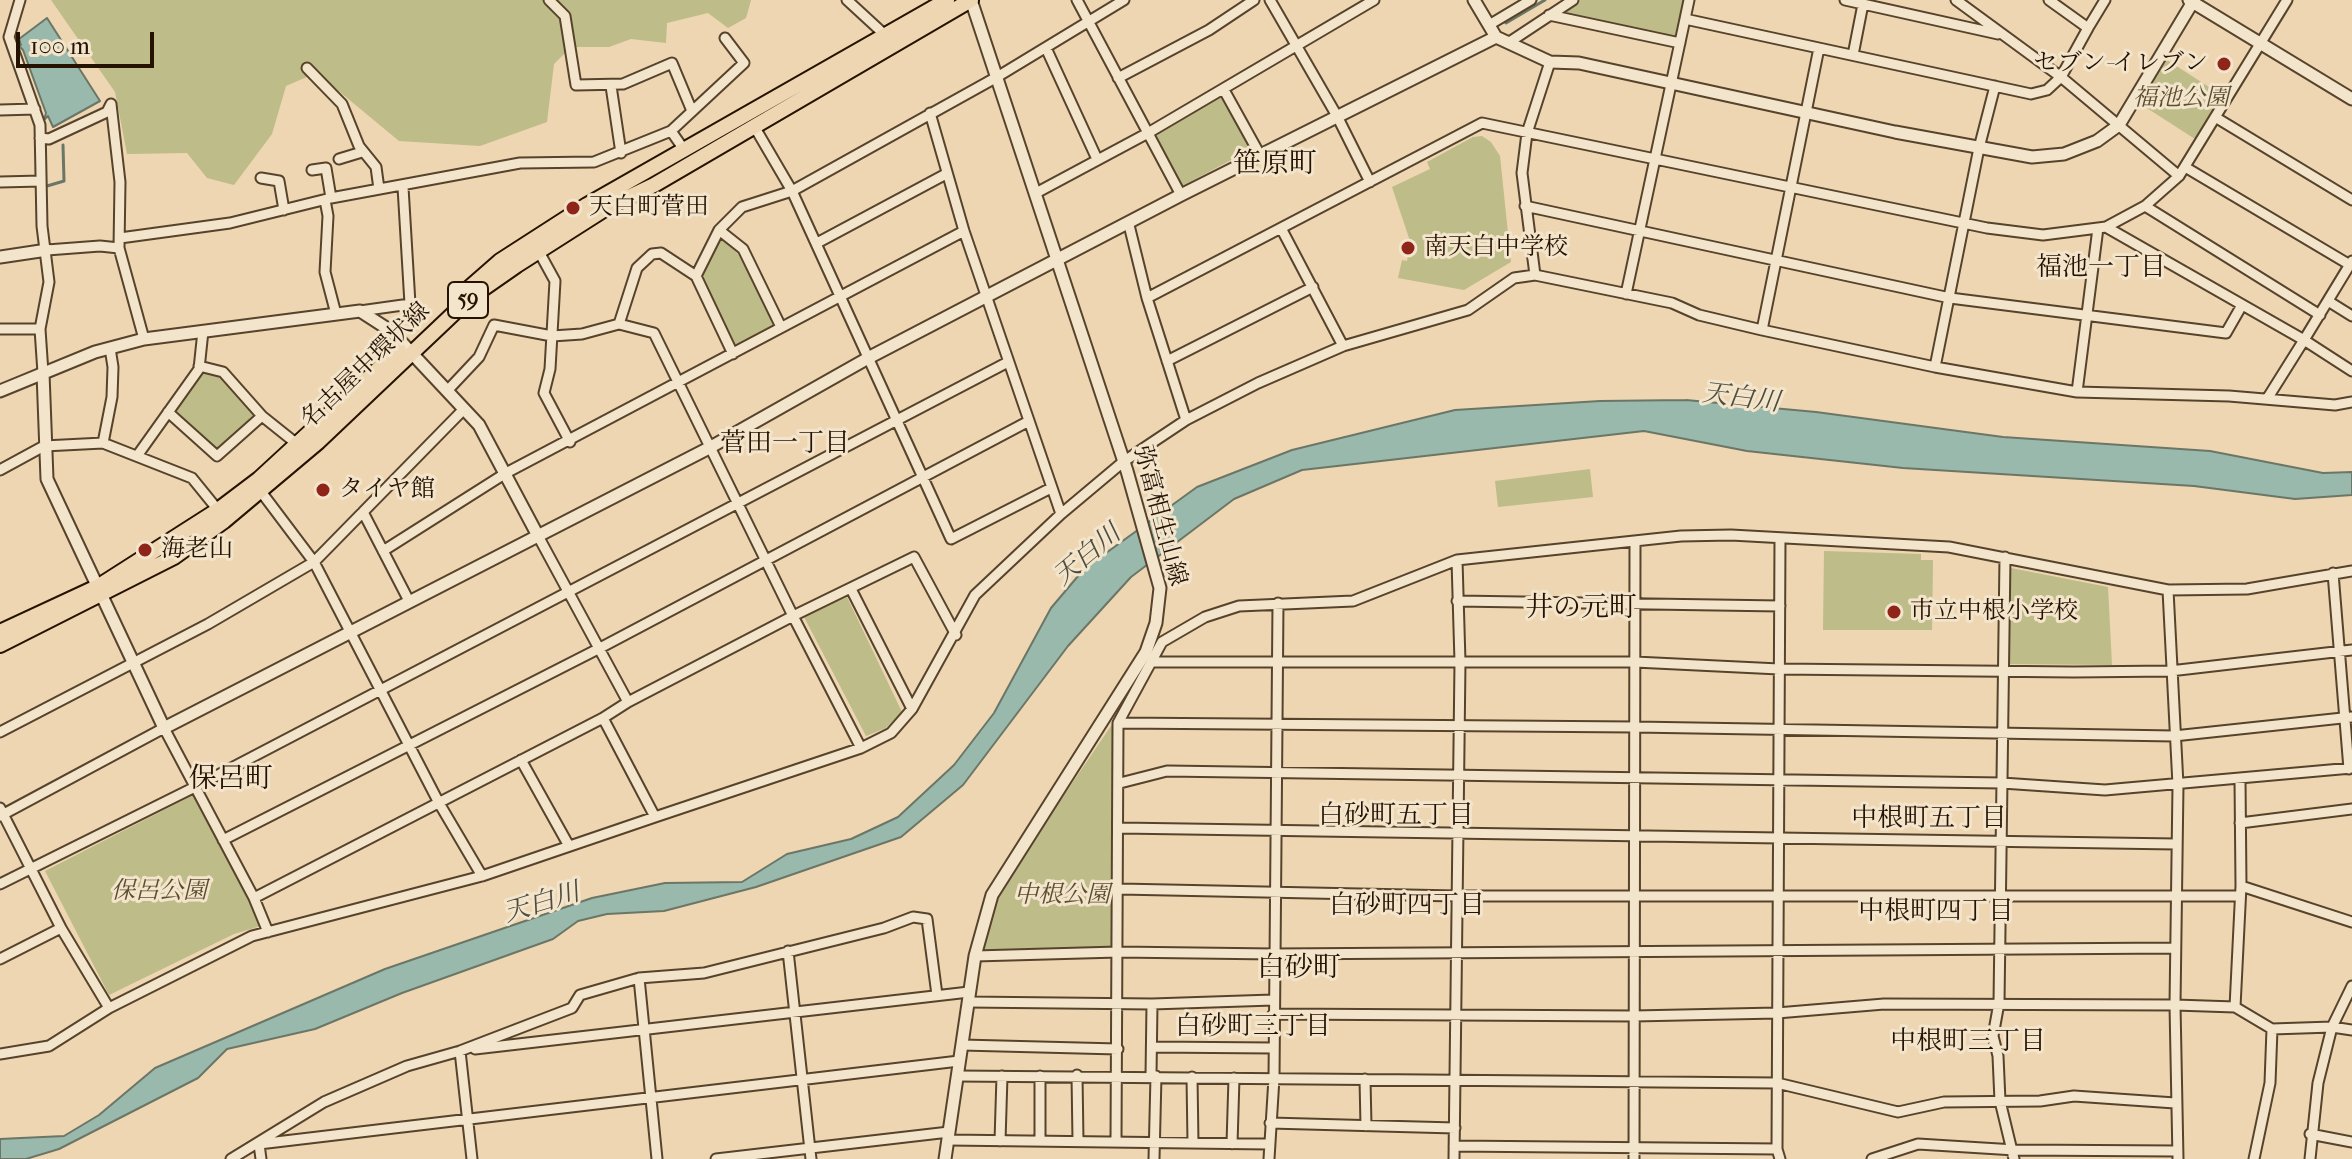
<!DOCTYPE html>
<html>
<head>
<meta charset="utf-8">
<style>
	body { margin:0 }
	#map { position:relative; width:2352px; height:1159px; overflow:hidden; background:#edd6b1; font-family:"IM FELL French Canon",serif }
	canvas { display:block }
	.scale { position:absolute; left:16px; top:32px; width:138px; height:36px; box-sizing:border-box; border:4px solid #251200; border-top:0; padding-left:10px; font-size:24px; line-height:28px; white-space:nowrap; color:#251200; -webkit-text-stroke:6px #f3e4cc; paint-order:stroke }
</style>
</head>
<body>
<div id="map">
<canvas width="2352" height="1159"></canvas>
<div class="scale">100 m</div>
</div>
<script>
const ctx = document.querySelector('canvas').getContext('2d');
ctx.lineJoin = 'round';
function fillPath(path, color) { ctx.fillStyle = color; ctx.fill(path, 'evenodd'); }
const shape = rows => new Path2D(rows.map(r => 'M' + r).join(''));
function strokePath(path, color, width, dash) { ctx.strokeStyle = color; ctx.lineWidth = width; ctx.lineCap = dash ? 'butt' : 'round'; ctx.setLineDash(dash || []); ctx.stroke(path); }
function label(font, color, halo, rows, align = 'center') {
  ctx.font = font + ' "IM FELL French Canon","Noto Serif JP",serif'; ctx.lineWidth = 6; ctx.setLineDash([]); ctx.textBaseline = 'middle'; ctx.strokeStyle = halo; ctx.fillStyle = color; for (const [text, x, y, turn = 0] of rows) {
    ctx.save(); ctx.translate(x, y); ctx.rotate((+turn || 0) * Math.PI / 180); ctx.textAlign = isNaN(turn) ? turn : align; if (halo) ctx.strokeText(text, 0, 0); ctx.fillText(text, 0, 0); ctx.restore();
  }
}
const green = shape([
	[51,0,751,0,746,18,728,28,708,13,667,23,666,43,631,39,609,47,571,47,554,64,547,122,480,146,399,141,323,78,309,76,286,86,272,134,234,185,207,178,187,153,127,154,115,92],
	[1581,0,1684,0,1677,39,1559,13],
	[2167,60,2223,96,2195,139,2139,103],
	[1220,96,1252,145,1250,150,1182,186,1178,184,1153,138,1155,133],
	[1482,136,1491,142,1500,156,1511,262,1464,290,1398,278,1402,260,1407,261,1410,241,1392,187,1430,169,1427,162,1473,137],
	[720,241,726,241,738,254,775,323,774,327,740,345,735,344,701,276],
	[204,370,221,376,257,413,256,419,220,450,216,451,174,410],
	[1590,469,1593,497,1498,507,1495,481],
	[1824,551,1921,554,1921,560,1933,560,1932,630,1823,630],
	[2006,567,2108,587,2112,665,2007,664],
	[847,597,902,712,886,728,866,736,804,617],
	[1115,720,1116,949,980,953,995,897],
	[195,794,261,926,234,934,109,995,45,871]
]);
const water = shape([
	[47,18,100,101,53,127,48,116,44,120,46,113,23,50,17,44,21,45,19,39,47,18],
	[1686,400,1816,412,2003,437,2210,451,2323,473,2352,472,2352,495,2295,499,2194,486,1903,468,1747,451,1644,431,1302,470,1234,499,1131,577,1068,646,963,785,901,837,756,887,664,911,607,914,578,921,553,939,402,993,315,1029,227,1049,198,1078,59,1149,26,1159,0,1159,0,1139,64,1136,99,1115,155,1068,385,969,592,898,665,883,742,882,787,854,851,839,898,817,954,765,994,713,1051,608,1084,569,1197,487,1292,450,1455,410,1600,401,1686,400]
]);
const stream = shape([
	[1506,23,1545,0],
	[47,186,64,181,63,145]
]);
const minor = shape([
	[20,0,9,37,40,125,42,226,49,282,40,329,43,373],
	[549,0,565,16,576,85,623,84,672,63,692,111],
	[847,0,885,35],
	[1077,0,1181,195],
	[1270,0,1337,116,1370,182],
	[1689,0,1685,19,2031,94,2047,90,2061,77,2088,28],
	[1845,0,1998,34],
	[1956,0,2061,77,2179,176],
	[2049,0,2088,28,2105,0],
	[1549,15,1680,43],
	[1489,25,1531,0],
	[1508,43,1573,0],
	[1046,48,1097,159],
	[1853,55,1863,4],
	[1550,62,1527,133,1522,173,1535,275,1672,303,1699,315,1762,330,1935,367,2077,392,2229,396,2335,405,2352,402],
	[307,68,342,104,359,146,376,167,379,189],
	[1118,78,1209,30,1254,0],
	[611,86,621,153],
	[1224,90,1260,155],
	[111,104,120,182,119,248,144,339],
	[0,110,35,109],
	[930,113,964,231,1061,514],
	[2215,117,2352,200],
	[754,126,792,191,997,77,1124,0],
	[671,131,744,63,725,38],
	[40,138,49,139,107,112,111,104],
	[339,159,362,152],
	[2185,167,2350,265],
	[312,170,326,168,331,198],
	[261,178,279,181,284,210],
	[0,182,41,181],
	[1036,193,1148,133,1374,0],
	[325,200,328,216,325,272,336,314],
	[1525,206,1950,298,2226,333,2242,305],
	[2145,206,2320,315],
	[1129,225,1147,298,1186,420],
	[2106,227,2304,340,2352,261],
	[719,230,743,249,781,327],
	[120,238,230,223,331,198,520,163,594,162,671,131,685,151],
	[817,243,946,174],
	[47,250,100,246,119,248],
	[538,250,555,281,550,369,544,393,570,442],
	[1535,275,1514,278,1468,310,1343,346,1281,228,1482,123,1987,228,2043,235,2106,227,2145,206,2179,176,2287,0],
	[696,276,719,230,742,207,792,191,951,539,1051,488],
	[1626,294,1685,19],
	[1147,298,1281,228],
	[2328,301,2352,316],
	[360,311,410,304,403,187],
	[619,324,637,268,652,254,661,253,696,276,733,354],
	[0,329,40,329],
	[1762,330,1819,48],
	[1167,361,1313,287],
	[199,366,223,372,262,416,297,444],
	[1935,367,1979,148,1995,86],
	[447,391,479,357,494,325,552,336,582,334,619,324,654,333,793,616,914,557,956,635],
	[2077,392,2098,228],
	[2267,399,2304,340,2352,371],
	[168,412,217,456,262,416],
	[103,443,112,397,113,367,110,348],
	[137,456,199,369,203,331],
	[0,470,44,446,103,443,192,478,218,510],
	[262,493,314,562,439,803,482,876],
	[363,512,409,601],
	[537,534,628,702],
	[383,551,506,473,964,231],
	[2005,557,1999,1003,1993,1036,1998,1056,2000,1101,2014,1159],
	[2333,573,2349,769],
	[851,589,912,709],
	[2168,590,2178,785,2175,1005,2178,1159],
	[1457,601,1780,606],
	[1151,662,1635,662,1779,669,2074,672,2170,671,2352,650],
	[1118,723,1635,727,2174,736,2352,717],
	[0,732,208,624,314,562,464,409],
	[861,748,793,616,628,702,603,718,655,817,861,748,891,733,912,709,975,595,1061,514,1123,462,1186,420,1258,383,1343,346],
	[521,760,569,846],
	[1120,783,1167,771,2002,783,2105,790,2352,768],
	[0,808,61,928,109,1008],
	[0,816,164,728,254,898,603,718],
	[2240,823,2352,809],
	[1120,828,2176,844],
	[223,840,600,648,1029,421],
	[0,884,195,787,1008,362],
	[2241,886,2352,922],
	[1120,889,1456,896,2240,896],
	[254,898,268,932],
	[788,951,811,1159],
	[975,956,1118,952,1274,954,2175,948],
	[0,959,61,928],
	[639,978,657,1159],
	[968,1002,1152,1004,1273,1000],
	[2235,1007,2241,886,2240,779],
	[1273,1014,1634,1016,1777,1013,1884,1004,2175,1005,2235,1007,2272,1029,2332,1027,2352,1030],
	[962,1045,1118,1049],
	[1152,1047,1273,1048],
	[475,1049,969,992],
	[460,1051,472,1159],
	[0,1054,49,1046,109,1008,252,936,482,876,655,817],
	[1077,1075,1078,1141],
	[957,1076,1777,1083,1898,1112,1944,1102,2040,1101,2074,1096,2175,1103],
	[1151,1076,1152,1004],
	[1192,1077,1193,1143],
	[1365,1079,1366,1126],
	[1270,1123,1455,1128],
	[2310,1134,2352,1142],
	[948,1140,1269,1144],
	[1000,1141,1002,1076],
	[1040,1141,1040,1076],
	[1116,1141,1118,723,1162,642,1205,617,1239,606,1353,601,1457,560,1681,536,1731,535,1949,547,2168,590,2247,589,2352,571],
	[1232,1144,1234,1078],
	[1454,1146,1777,1149],
	[231,1159,324,1102,407,1066,460,1051,572,1008,580,995,639,978,704,973,884,928,913,917,927,919,937,995],
	[261,1159,259,1144,959,1061],
	[716,1159,949,1132],
	[1154,1159,1156,1076],
	[1269,1159,1274,1078,1278,603],
	[1454,1159,1460,662,1457,560],
	[1634,1159,1635,543],
	[1780,1159,1777,1149,1780,539],
	[1872,1159,1918,1144,2015,1150,2177,1151],
	[2254,1159,2270,1083,2272,1029],
	[2310,1159,2318,1083,2332,1027,2352,986]
]);
const tertiary = shape([
	[1474,0,1496,37],
	[2189,0,2352,99],
	[0,257,47,250],
	[43,373,47,479,164,728,709,448,870,357,1181,195,1496,37,1550,62,1579,63,1895,132,2032,157,2064,154,2097,141,2119,125,2194,0],
	[0,391,95,352,144,339,360,311,391,331,479,425,537,534],
	[945,1159,975,956,992,895,1146,652,1156,623,1160,588,1127,471,971,0]
]);
const primary = shape([
	[468,289,500,261,587,205,947,0],
	[0,632,99,586,218,510,259,479,399,350],
	[0,645,174,557,224,521,318,442,471,297,517,265,608,207,654,185,971,0]
]);
const markers = [
	[2224,64,8,"#8f2418"],
	[573,208,8,"#8f2418"],
	[1408,248,8,"#8f2418"],
	[323,490,8,"#8f2418"],
	[145,550,8,"#8f2418"],
	[1894,612,8,"#8f2418"]
];
const shields = [
	[468,300,40]
];
const shieldNames = [
	["59",468,300]
];
const poiNames = [
	["セブン-イレブン",2208,64,"right"],
	["天白町菅田",589,208],
	["南天白中学校",1424,248],
	["タイヤ館",339,490],
	["海老山",161,550],
	["市立中根小学校",1910,612]
];
const parkNames = [
	["福池公園",2181,99],
	["保呂公園",159,892],
	["中根公園",1062,896]
];
const streetNames = [
	["名古屋中環状線",366,366,-44],
	["弥富相生山線",1159,516,75]
];
const neighbourhoodNames = [
	["福池一丁目",2101,269],
	["菅田一丁目",785,445],
	["白砂町五丁目",1396,817],
	["中根町五丁目",1929,820],
	["白砂町四丁目",1407,907],
	["中根町四丁目",1936,913],
	["白砂町三丁目",1253,1028],
	["中根町三丁目",1968,1043]
];
const waterNames = [
	["天白川",1741,399,7],
	["天白川",1088,556,-40],
	["天白川",542,904,-17]
];
const quarterNames = [
	["笹原町",1275,165],
	["井の元町",1581,609],
	["保呂町",231,780],
	["白砂町",1299,969]
];
fillPath(green, '#bebc88');
fillPath(water, '#99b9ac');
strokePath(water, '#6b7667', 2);
strokePath(stream, '#6b7667', 3);
strokePath(minor, '#57432c', 13);
strokePath(tertiary, '#57432c', 15);
strokePath(primary, '#251200', 18);
strokePath(minor, '#f3e4cc', 9);
strokePath(tertiary, '#f3e4cc', 11);
strokePath(primary, '#edd6b1', 14);
for (const [x, y, r, color] of markers) { const dot = new Path2D(); dot.arc(x, y, r, 0, 2 * Math.PI); ctx.fillStyle = color; ctx.fill(dot); strokePath(dot, '#f3e4cc', 3); }
for (const [x, y, w] of shields) { const box = new Path2D(); box.roundRect(x - w / 2, y - 18, w, 36, 6); ctx.fillStyle = '#f3e4cc'; ctx.fill(box); strokePath(box, '#251200', 2); }
label('bold 22px', '#251200', null, shieldNames);
label('24px', '#251200', '#f3e4cc', poiNames, 'left');
label('italic 24px', '#5b4e30', '#f3e4cc', parkNames);
label('24px', '#251200', '#f3e4cc', streetNames);
label('26px', '#251200', '#f3e4cc', neighbourhoodNames);
label('italic 26px', '#4e4c3c', '#f3e4cc', waterNames);
label('28px', '#251200', '#f3e4cc', quarterNames);
</script>
</body>
</html>
